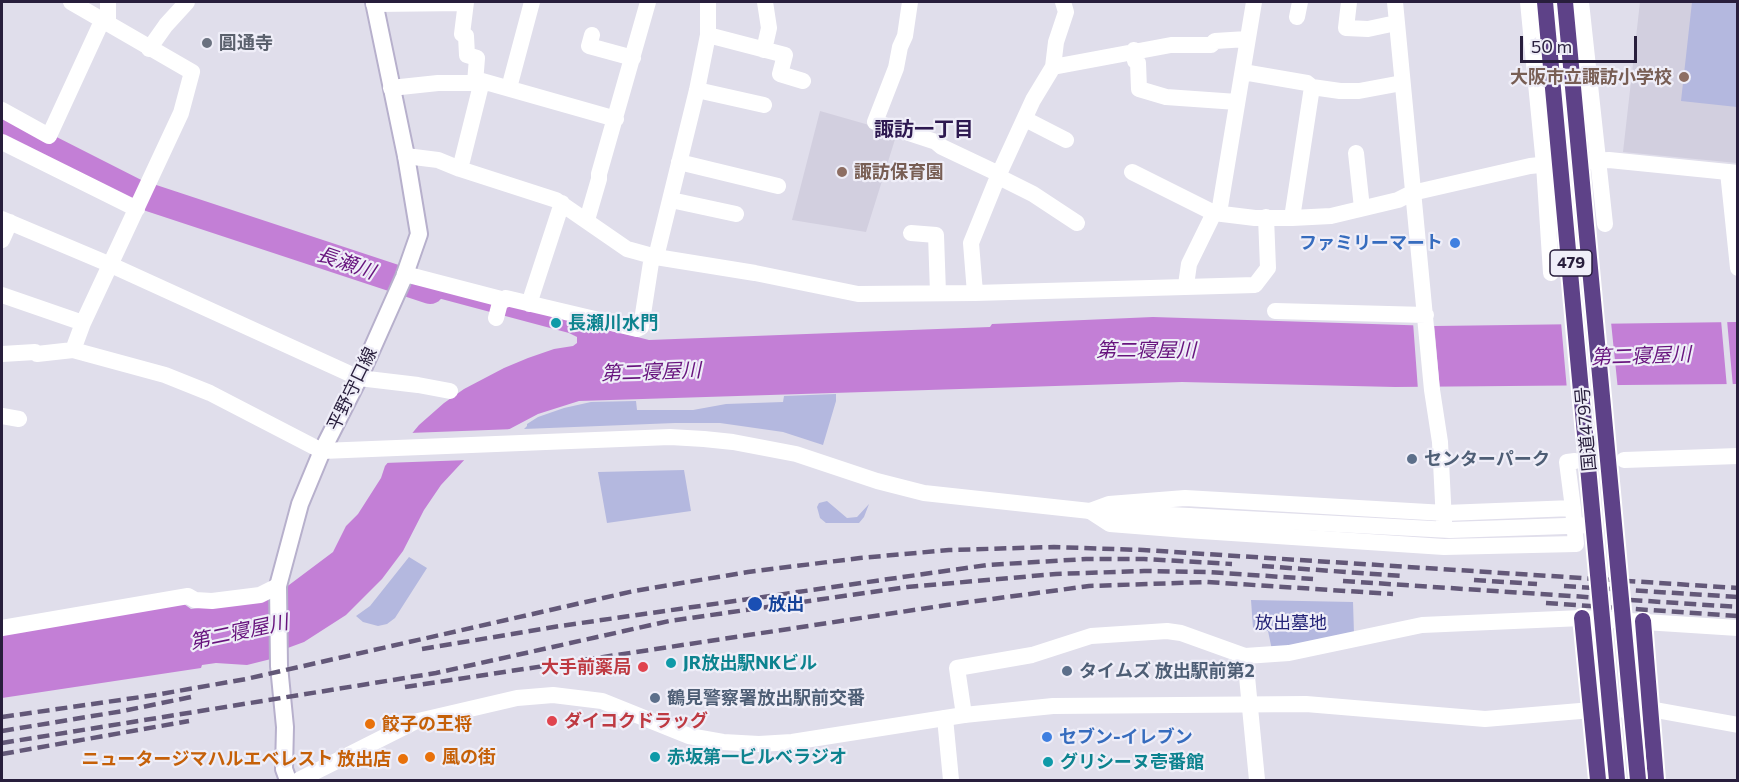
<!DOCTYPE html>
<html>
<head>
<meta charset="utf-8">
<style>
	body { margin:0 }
	#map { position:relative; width:1739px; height:782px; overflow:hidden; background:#e0deeb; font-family:Commissioner,sans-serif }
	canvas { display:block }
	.frame { position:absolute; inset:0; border:3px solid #281e3c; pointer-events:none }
	.scale { position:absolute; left:1520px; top:36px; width:117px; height:27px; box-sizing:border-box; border:3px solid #281e3c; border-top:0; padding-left:8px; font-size:18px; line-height:21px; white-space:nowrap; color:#281e3c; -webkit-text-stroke:4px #efeef8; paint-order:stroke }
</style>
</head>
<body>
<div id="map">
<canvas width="1739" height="782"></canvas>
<div class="frame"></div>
<div class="scale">50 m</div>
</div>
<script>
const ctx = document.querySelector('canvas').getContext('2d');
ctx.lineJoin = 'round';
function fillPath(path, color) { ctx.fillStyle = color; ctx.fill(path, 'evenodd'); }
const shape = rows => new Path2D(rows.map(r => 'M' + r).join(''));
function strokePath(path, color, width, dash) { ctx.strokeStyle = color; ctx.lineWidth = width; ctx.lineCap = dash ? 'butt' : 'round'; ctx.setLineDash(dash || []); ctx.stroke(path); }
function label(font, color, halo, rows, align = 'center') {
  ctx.font = font + ' Commissioner,"Noto Sans JP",sans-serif'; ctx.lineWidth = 4.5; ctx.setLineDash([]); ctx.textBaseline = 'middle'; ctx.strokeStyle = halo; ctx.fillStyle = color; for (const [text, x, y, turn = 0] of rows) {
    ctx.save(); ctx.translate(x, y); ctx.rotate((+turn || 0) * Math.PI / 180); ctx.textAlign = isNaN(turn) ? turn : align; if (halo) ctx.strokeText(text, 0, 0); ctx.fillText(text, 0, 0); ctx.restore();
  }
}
const built = shape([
	[1640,2,1737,2,1737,163,1623,152],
	[820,111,897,133,866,232,792,220]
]);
const green = shape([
	[1692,2,1737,2,1737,107,1681,101],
	[836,394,836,401,823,445,783,432,720,423,675,423,524,429,527,426,527,424,538,417,564,408,591,402,636,401,637,410,693,410,726,404,783,402,784,396],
	[684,470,691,511,607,523,598,472],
	[827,501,847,518,857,517,869,504,864,517,859,523,826,523,820,518,817,507,819,503],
	[409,557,427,568,395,618,387,624,378,626,363,622,356,616,370,606],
	[1251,600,1353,602,1354,634,1272,650,1268,631,1253,628]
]);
const water = shape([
	[398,276,649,340,990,327,992,324,1153,317,1435,326,1737,322,1737,384,1395,387,1182,382,579,401,538,414,485,442,467,457,441,485,424,510,403,551,382,579,346,615,304,642,285,649,271,659,247,665,216,663,202,665,201,668,2,698,2,633,184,604,191,609,252,601,289,585,333,552,346,526,358,514,381,478,385,466,419,425,444,403,464,389,504,368,528,358,554,349,573,346,577,343,577,337,569,333,404,289]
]);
const pier = shape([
	[1721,320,1727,320,1733,387,1727,388],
	[1413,322,1434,323,1440,390,1418,390],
	[1561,322,1611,322,1618,390,1567,390],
	[515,429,487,444,469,460,384,463,409,433]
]);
const river = shape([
	[2,125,136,193,430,290]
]);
const minor = shape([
	[71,2,192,72,181,113,83,323,73,350],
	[108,2,108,24],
	[466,2,462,34,466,36,467,55,477,58,475,83],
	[910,2,905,36,900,47,896,68,875,122,936,142,942,147,999,174],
	[1349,2,1346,28,1368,29,1396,23],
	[1395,2,1432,390,1440,442,1444,522],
	[1528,2,1544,165,1551,273],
	[1581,2,1605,224],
	[374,4,466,3],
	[1297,17,1300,2],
	[592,35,589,46,633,58],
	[708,35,785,55,780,74,803,81],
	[149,49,166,25,187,2],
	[764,50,769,28,765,2],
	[1134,50,1135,61,1138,63,1139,89,1166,97,1237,102],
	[1053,67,1171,45,1211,45,1215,41,1247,39],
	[1243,72,1307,83,1312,87,1340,91,1359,91,1402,83],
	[391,88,438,83,475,83,482,81,616,119],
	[509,88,532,2],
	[697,90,764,105],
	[2,110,49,136,102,21],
	[1025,119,1066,140],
	[2,142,137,209],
	[1356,153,1362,208],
	[406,156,438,160,460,169,556,200,627,249,656,257,755,273,858,294,975,293,1255,285,1268,268,1266,217],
	[679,162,778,186],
	[460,169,482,81],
	[1132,172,1214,213,1255,218,1292,218,1331,216,1398,200,1412,193],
	[1728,172,1738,268],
	[999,177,1033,194,1077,223],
	[671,200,736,214],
	[1219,213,1254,2],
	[1292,218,1312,87],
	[2,219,111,265,359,378,418,385,450,391],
	[587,220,599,179,599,174,648,2],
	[911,233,936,235,938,293],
	[2,240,10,222],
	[656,257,697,90,708,35,708,2],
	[405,274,505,300,506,298,637,329,641,327,652,256],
	[1186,285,1189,264,1214,213],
	[975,293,971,243,999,174,1033,100,1053,67,1056,42,1066,12,1063,2],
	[2,295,83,323],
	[529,304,562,203],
	[1275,311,1426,315],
	[496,318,501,299],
	[2,354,35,352,37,354,73,350,165,375,210,393,322,451],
	[2,416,19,419],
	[1624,460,1738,456],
	[1185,498,1445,513,1573,508,1576,544,1444,547,1186,530,1110,524,1090,511,1109,504,1185,498],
	[1573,508,1567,462,1575,461],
	[2,628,188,596,195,600,212,601,260,595,278,586],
	[964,715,957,668,1032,655,1091,636,1167,631,1181,633,1245,656],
	[945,718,951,780],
	[1257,780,1245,656,1289,653,1422,625,1582,618,1738,628]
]);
const tertiary = shape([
	[1590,161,1609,160,1738,173],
	[1412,193,1530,166,1550,164],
	[322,451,670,437,704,439,733,442,796,454,877,481,924,493,1090,511,1189,516],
	[299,780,414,722,517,698,553,695,602,701,689,736,723,742,759,744,792,742,964,715,1053,706,1306,704,1485,719,1592,710,1650,709,1738,725]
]);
const secondary = shape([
	[288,780,284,769,285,727,279,666,278,586,300,504,322,451,359,378,404,277,419,234,406,156,374,2]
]);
const trunk = shape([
	[1582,618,1598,780],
	[1643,621,1656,780]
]);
const rail = shape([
	[1262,566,1402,576],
	[1474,580,1537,584],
	[1343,581,1738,607],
	[1564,586,1738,597],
	[1546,603,1738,616],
	[422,649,560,626,987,565,1086,559,1144,559,1232,564],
	[405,687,947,605,1089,586,1207,582,1393,594],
	[2,717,155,695,246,679,634,591,748,572,860,558,949,550,1054,547,1143,550,1738,588],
	[2,731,123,711,196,696],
	[2,743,436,673,669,621,907,587,1056,574,1144,571,1207,572,1313,579],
	[2,754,189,721]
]);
const tertiaryBridge = shape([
	[1189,516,1450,530,1595,525]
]);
const trunkBridge = shape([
	[1545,2,1617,780],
	[1565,2,1638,780]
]);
const markers = [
	[207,43,6,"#6b7280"],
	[1684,77,6,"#8d6e63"],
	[842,172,6,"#8d6e63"],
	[1455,243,6,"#3f7fe0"],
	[556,323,6,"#0f9aa8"],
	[1412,459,6,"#5c6f8a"],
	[755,604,8,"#1a4fb4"],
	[671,663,6,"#0f9aa8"],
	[643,667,6,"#e0444e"],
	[1067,671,6,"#5c6f8a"],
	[655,698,6,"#5c6f8a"],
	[552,721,6,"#e0444e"],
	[370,724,6,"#e8710a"],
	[1047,737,6,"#3f7fe0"],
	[430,757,6,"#e8710a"],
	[655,757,6,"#0f9aa8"],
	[403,759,6,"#e8710a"],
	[1048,762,6,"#0f9aa8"]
];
const shields = [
	[1571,263,42]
];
const shieldNames = [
	["479",1571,263]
];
const worshipNames = [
	["圓通寺",219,43]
];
const educationNames = [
	["大阪市立諏訪小学校",1672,77],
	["諏訪保育園",854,172,"left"]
];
const shopNames = [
	["ファミリーマート",1443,243],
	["セブン-イレブン",1059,737,"left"]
];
const cultureNames = [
	["長瀬川水門",568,323],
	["JR放出駅NKビル",683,663],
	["赤坂第一ビルべラジオ",667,757],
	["グリシーヌ壱番館",1060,762]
];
const streetNames = [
	["平野守口線",352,389,-64],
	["国道479号",1586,429,-95]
];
const serviceNames = [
	["センターパーク",1424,459],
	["タイムズ 放出駅前第2",1079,671],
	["鶴見警察署放出駅前交番",667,698]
];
const transitNames = [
	["放出",768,604]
];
const parkNames = [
	["放出墓地",1291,623]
];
const healthNames = [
	["大手前薬局",631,667],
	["ダイコクドラッグ",564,721,"left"]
];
const foodNames = [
	["餃子の王将",382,724],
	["風の街",442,757],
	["ニュータージマハルエベレスト 放出店",391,759,"right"]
];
const neighbourhoodNames = [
	["諏訪一丁目",924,129]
];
const waterNames = [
	["長瀬川",346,263,19],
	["第二寝屋川",1146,350],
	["第二寝屋川",1641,356,-2],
	["第二寝屋川",651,372,-2],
	["第二寝屋川",239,632,-12]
];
fillPath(built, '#d2cfdf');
fillPath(green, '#b4b8df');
fillPath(water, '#c37fd6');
fillPath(pier, '#e0deeb');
strokePath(river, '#c37fd6', 28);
strokePath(secondary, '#b7b0cc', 20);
strokePath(trunk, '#fff', 20);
strokePath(minor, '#fff', 16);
strokePath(tertiary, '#fff', 16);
strokePath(secondary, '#fff', 16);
strokePath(trunk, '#5e4288', 16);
strokePath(rail, '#635878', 4.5, [12, 6]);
strokePath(trunkBridge, '#fff', 20, []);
strokePath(tertiaryBridge, '#fff', 16);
strokePath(trunkBridge, '#5e4288', 16);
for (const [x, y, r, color] of markers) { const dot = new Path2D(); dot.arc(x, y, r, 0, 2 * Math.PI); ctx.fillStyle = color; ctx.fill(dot); strokePath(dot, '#efeef8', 2); }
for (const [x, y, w] of shields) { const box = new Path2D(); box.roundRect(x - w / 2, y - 13, w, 26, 4.5); ctx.fillStyle = '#efeef8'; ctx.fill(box); strokePath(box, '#281e3c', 1.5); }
label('bold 16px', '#281e3c', null, shieldNames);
label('bold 18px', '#5b616d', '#efeef8', worshipNames, 'left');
label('bold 18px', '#785e54', '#efeef8', educationNames, 'right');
label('bold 18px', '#366cbe', '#efeef8', shopNames, 'right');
label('bold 18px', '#0d838f', '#efeef8', cultureNames, 'left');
label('18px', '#281e3c', '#efeef8', streetNames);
label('bold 18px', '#4e5e75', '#efeef8', serviceNames, 'left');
label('bold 18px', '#164399', '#efeef8', transitNames, 'left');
label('18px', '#252477', '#efeef8', parkNames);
label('bold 18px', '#be3a42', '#efeef8', healthNames, 'right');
label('bold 18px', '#c56008', '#efeef8', foodNames, 'left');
label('bold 20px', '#2d1850', '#efeef8', neighbourhoodNames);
label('italic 20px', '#67137d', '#efeef8', waterNames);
</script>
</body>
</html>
